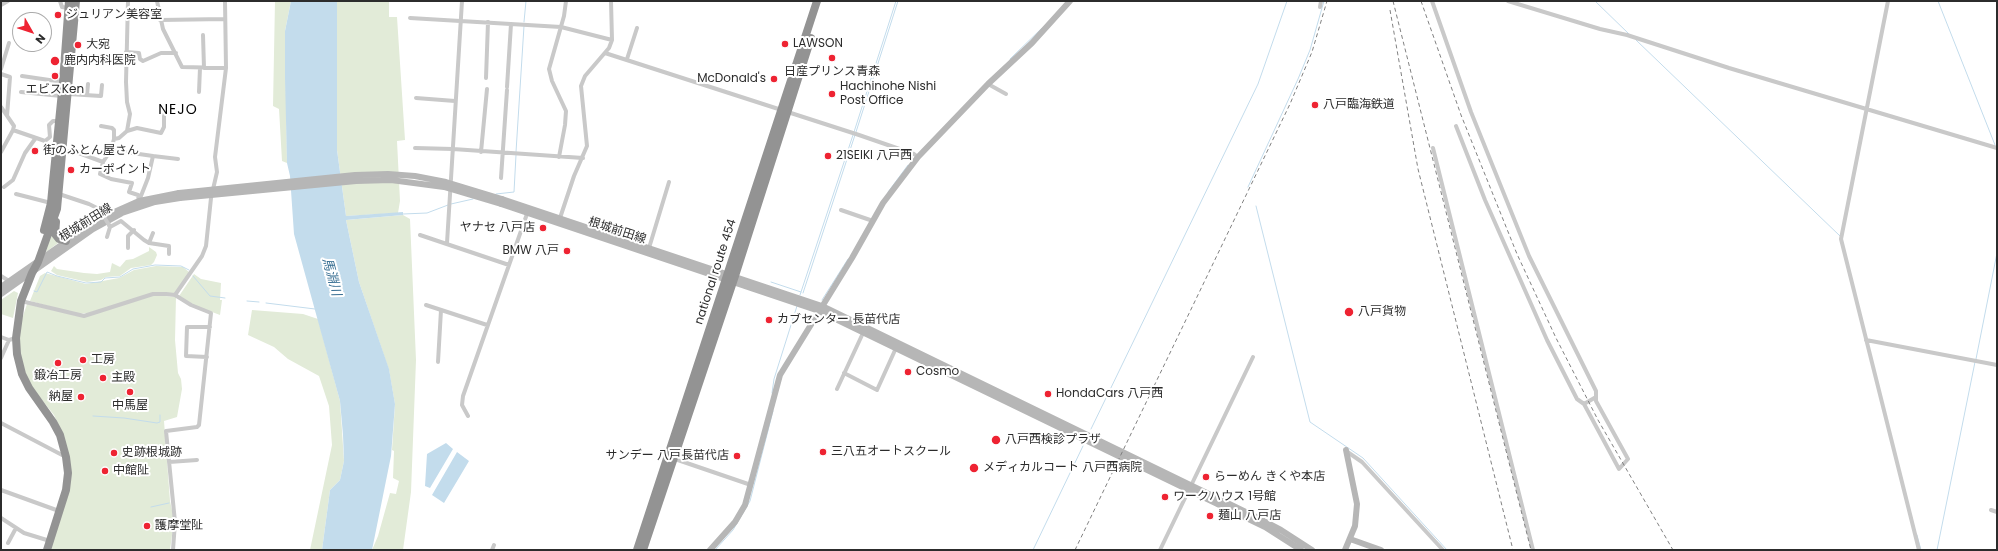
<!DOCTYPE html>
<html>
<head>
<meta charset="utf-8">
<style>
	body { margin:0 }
	#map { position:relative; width:1998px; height:551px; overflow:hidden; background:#fff; font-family:Poppins,sans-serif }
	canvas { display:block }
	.frame { position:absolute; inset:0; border:2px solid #2c2c2c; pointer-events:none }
	.north { position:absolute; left:12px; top:12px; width:40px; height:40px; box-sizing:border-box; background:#fff; border:1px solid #ababab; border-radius:50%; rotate:129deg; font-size:11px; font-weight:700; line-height:16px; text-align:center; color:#2c2c2c }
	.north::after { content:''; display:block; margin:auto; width:14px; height:18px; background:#ee2332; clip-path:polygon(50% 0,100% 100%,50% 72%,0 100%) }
</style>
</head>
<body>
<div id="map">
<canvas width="1998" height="551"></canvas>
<div class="frame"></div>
<div class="north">N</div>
</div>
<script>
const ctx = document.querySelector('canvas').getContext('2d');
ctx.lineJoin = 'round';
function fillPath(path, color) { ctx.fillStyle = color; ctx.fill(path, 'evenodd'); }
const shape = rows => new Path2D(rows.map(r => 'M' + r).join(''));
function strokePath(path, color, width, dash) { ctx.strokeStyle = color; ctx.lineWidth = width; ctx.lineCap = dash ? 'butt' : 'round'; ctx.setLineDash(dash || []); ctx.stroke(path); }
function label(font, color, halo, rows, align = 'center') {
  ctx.font = font + ' Poppins,"Noto Sans JP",sans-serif'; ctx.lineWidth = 4; ctx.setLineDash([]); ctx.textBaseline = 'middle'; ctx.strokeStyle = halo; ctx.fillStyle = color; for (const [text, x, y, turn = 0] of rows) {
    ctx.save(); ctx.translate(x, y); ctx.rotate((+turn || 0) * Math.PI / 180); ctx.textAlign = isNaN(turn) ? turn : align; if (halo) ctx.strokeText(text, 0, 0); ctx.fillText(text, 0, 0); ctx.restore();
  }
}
const green = shape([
	[275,1,291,1,285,31,287,163,282,161,279,109,273,106],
	[337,1,389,1,389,17,397,17,405,140,397,141,400,201,398,213,346,216,337,150],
	[403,215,410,219,416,360,411,492,403,550,372,550,378,536,390,493,396,494,399,481,393,478,394,451,392,450,395,404,389,370,359,282,346,220],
	[51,234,58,243,46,252],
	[149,247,156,252,157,255,154,262,151,265,131,268,120,276,106,277,101,280,87,282,57,275,51,271,54,266,57,269,84,273,97,274,110,272,112,263,120,267,126,260,133,259,149,251],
	[156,266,183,267,189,272,180,286,174,293,157,293,88,313,78,314,30,301,40,276,45,273,86,284,119,278,134,270],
	[194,274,201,279,221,283,220,300,222,300,220,315,191,304,179,296],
	[14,291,18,293,13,318,1,314,1,300],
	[154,295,176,297,175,340,178,373,181,379,182,389,177,417,164,421,170,501,174,520,170,550,50,550,68,494,60,428,54,415,30,385,22,364,19,343,21,322,27,304,78,316],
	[252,310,303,314,318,319,340,401,344,461,340,480,330,490,322,550,310,550,332,445,329,406,319,376,288,359,274,347,248,335]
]);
const water = shape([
	[291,1,337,1,337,150,346,216,403,212,403,215,346,220,359,282,389,369,395,404,391,456,372,550,322,550,330,490,340,480,344,461,343,435,340,401,294,234,290,176,287,163,285,78,285,31],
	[446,443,453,449,430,488,425,486,427,454],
	[457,452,469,461,444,503,432,495]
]);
const stream = shape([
	[1595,1,1629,34],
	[1938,1,1995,145],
	[524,22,526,1],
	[1636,40,1840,236],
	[1010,59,1042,28],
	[854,132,896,1],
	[856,132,898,1],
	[516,152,524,26],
	[1248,187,1298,79,1310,50,1324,1],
	[888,192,908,165],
	[496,194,514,192,516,155],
	[451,204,473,199],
	[1256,206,1310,422,1363,458,1447,550],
	[403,214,427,213,448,205],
	[193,276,210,296,225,298],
	[771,282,801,292],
	[34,291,37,292,47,272,57,276,86,283,101,282,105,278,120,277,133,269,155,265,181,266,189,270],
	[803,293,855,135],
	[800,295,853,135],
	[822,300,848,259],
	[247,301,259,302],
	[266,303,315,309],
	[1976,359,1997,253],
	[772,393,774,379,797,306],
	[93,416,124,418,157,423,160,422,160,415],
	[1091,429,1258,84,1287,1],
	[151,507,169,503],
	[1917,535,1921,550],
	[715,550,733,530,750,501,773,411],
	[1033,550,1083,446],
	[1937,550,1975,362]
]);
const street = shape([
	[60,1,62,7,69,8],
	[157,1,163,29,182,67,226,68],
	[1432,1,1471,112,1529,256,1596,391,1596,401,1628,459,1619,469,1584,404,1577,399,1547,340,1485,200,1456,126],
	[1508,1,1600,29,1627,35,1729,68,1997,148],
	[1888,1,1841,239,1919,550],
	[1,5,8,1],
	[1320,7,1321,1],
	[410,18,561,27,612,40],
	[160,20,225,19],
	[203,35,204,68],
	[126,52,139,53,140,59,143,61,161,53,176,53],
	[605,53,859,135,914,154,918,157],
	[627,59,637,28],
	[1,69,9,43],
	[1,74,10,77,7,116],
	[22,76,63,82],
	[486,78,488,22],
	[988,84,1006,94],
	[507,87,511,24],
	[21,92,61,96],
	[199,92,200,68],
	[68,94,101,96,102,85],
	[87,95,88,84],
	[416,98,455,101],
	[1,107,14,126,13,130,1,152],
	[101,126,112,128,114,130,114,139],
	[13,130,45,141,50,137,49,125,53,121,59,121],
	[127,131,130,114,127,102,126,82,128,1],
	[415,148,453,149,583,158],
	[1433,148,1533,550],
	[111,150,153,156,148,178,139,201],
	[63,151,76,152,103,162,100,174,111,179,132,183,129,192,138,195,139,202],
	[481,152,487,89],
	[153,156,178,159],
	[559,157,565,125,566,111,552,81,549,69,564,16,566,1],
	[103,162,111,150,114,139,119,138,127,131,137,128,161,133,164,127,164,112],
	[501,178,507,90],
	[4,187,13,180,25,153,35,139],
	[16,194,51,203],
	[59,194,89,204,99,209,101,212],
	[841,210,873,221],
	[560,218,574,176,587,146,581,86,585,76,609,48,612,40,611,1],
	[109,225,110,227,121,221,144,240,149,243,169,246,169,254],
	[420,235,509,265],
	[107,237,110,227],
	[149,243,153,233],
	[447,243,462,1],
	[128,248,128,236,134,230],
	[649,248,669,182],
	[1,276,9,281],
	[175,295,202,256,206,246,211,198,217,172,215,157,226,68,225,1],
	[21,301,84,316,153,294,166,294,175,295,191,305,211,313,199,425,197,427,166,431,175,522,173,550],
	[426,305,487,325],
	[1,337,9,340,16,338],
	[1866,340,1997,365],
	[207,357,186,356,187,327,210,327],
	[1,358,9,340],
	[438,362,441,310],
	[844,373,877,390,896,348],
	[837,389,863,333],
	[1584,404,1596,397],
	[468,416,462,405,463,396,528,211],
	[1,423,64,456],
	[1346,451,1362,462,1443,550],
	[672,458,751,485],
	[169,462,197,460],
	[1,490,59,511],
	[1991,510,1997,512],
	[1,518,24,533,50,541],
	[8,543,16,528],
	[492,550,494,545],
	[1160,550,1253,357]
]);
const secondary = shape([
	[502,199,822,306,1254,516,1281,530,1312,550],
	[501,204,819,311,1265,527,1301,550],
	[1,287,90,225,112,213,139,201,179,193],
	[1,294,93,229,122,213,155,202,180,198],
	[1350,539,1381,550],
	[710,550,735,522,745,505,780,375,852,258,883,203,918,157,988,84,1032,43,1070,1],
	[1345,550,1355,526,1357,504,1346,450]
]);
const highway = shape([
	[56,222,55,234,59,239,66,241],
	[44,230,51,203,53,182,63,82,69,1],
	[47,550,66,490,68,473,66,457,60,435,53,422,29,388,22,374,17,354,16,338,21,301,32,273,38,262,57,209,76,1],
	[637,550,817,1],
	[643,550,735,276,811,38]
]);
const rail = shape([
	[1393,1,1531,550],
	[1421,1,1461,115,1517,254,1556,338,1598,420,1673,550],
	[1390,10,1418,169,1513,550],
	[1075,550,1290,104,1312,52,1327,1]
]);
const streetBridge = shape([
	[101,212,109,225]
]);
const secondaryBridge = shape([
	[179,193,355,175,388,174,415,176,446,182,502,199],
	[180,198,356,181,391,180,444,187,501,204]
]);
const markers = [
	[58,15,4,"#ee2332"],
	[785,44,4,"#ee2332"],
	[78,45,4,"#ee2332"],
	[832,58,4,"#ee2332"],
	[55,61,5,"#ee2332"],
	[55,76,4,"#ee2332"],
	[774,79,4,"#ee2332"],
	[832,94,4,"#ee2332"],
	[1315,105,4,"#ee2332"],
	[35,151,4,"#ee2332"],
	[828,156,4,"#ee2332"],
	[71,170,4,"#ee2332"],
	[543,228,4,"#ee2332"],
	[567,251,4,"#ee2332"],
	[1349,312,5,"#ee2332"],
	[769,320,4,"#ee2332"],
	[83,360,4,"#ee2332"],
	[58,363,4,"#ee2332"],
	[908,372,4,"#ee2332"],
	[103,378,4,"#ee2332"],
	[130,392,4,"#ee2332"],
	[1048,394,4,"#ee2332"],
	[81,397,4,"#ee2332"],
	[996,440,5,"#ee2332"],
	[823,452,4,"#ee2332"],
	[114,453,4,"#ee2332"],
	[737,456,4,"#ee2332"],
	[974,468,5,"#ee2332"],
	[105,471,4,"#ee2332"],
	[1206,477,4,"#ee2332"],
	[1165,497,4,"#ee2332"],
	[1210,516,4,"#ee2332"],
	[147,526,4,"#ee2332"]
];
const poiNames = [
	["ジュリアン美容室",66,15],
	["LAWSON",793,44],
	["大宛",86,45],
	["鹿内内科医院",64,61],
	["日産プリンス青森",832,72,"center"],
	["McDonald's",766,79,"right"],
	["Hachinohe Nishi",840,87],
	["Post Office",840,101],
	["エビスKen",55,90,"center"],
	["八戸臨海鉄道",1323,105],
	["街のふとん屋さん",43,151],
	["21SEIKI 八戸西",836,156],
	["カーポイント",79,170],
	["ヤナセ 八戸店",535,228,"right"],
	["BMW 八戸",559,251,"right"],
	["八戸貨物",1358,312],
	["カブセンター 長苗代店",777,320],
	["工房",91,360],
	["Cosmo",916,372],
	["鍛冶工房",58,376,"center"],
	["主殿",111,378],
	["HondaCars 八戸西",1056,394],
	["納屋",73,397,"right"],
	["中馬屋",130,406,"center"],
	["八戸西検診プラザ",1005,440],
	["三八五オートスクール",831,452],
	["史跡根城跡",122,453],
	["サンデー 八戸長苗代店",729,456,"right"],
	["メディカルコート 八戸西病院",983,468],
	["中館阯",113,471],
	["らーめん きくや本店",1214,477],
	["ワークハウス 1号館",1173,497],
	["麺山 八戸店",1218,516],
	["護摩堂阯",155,526]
];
const streetNames = [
	["根城前田線",86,223,-32],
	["根城前田線",617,231,18],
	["national route 454",716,272,-72]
];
const waterNames = [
	["馬淵川",331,277,75]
];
const quarterNames = [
	["NEJO",178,110]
];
fillPath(green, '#e2ebd8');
fillPath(water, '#c3dcec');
strokePath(stream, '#c3dcec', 1);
strokePath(street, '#c9c9c9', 4);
strokePath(secondary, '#b6b6b6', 6);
strokePath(highway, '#939393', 8);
strokePath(rail, '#818181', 1, [4, 3]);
strokePath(streetBridge, '#c9c9c9', 4);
strokePath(secondaryBridge, '#b6b6b6', 6);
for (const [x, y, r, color] of markers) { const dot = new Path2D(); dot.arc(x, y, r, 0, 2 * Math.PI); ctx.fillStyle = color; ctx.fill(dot); strokePath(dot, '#fff', 1.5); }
label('12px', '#2c2c2c', '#fff', poiNames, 'left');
label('12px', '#2c2c2c', '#fff', streetNames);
label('italic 13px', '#376e92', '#fff', waterNames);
ctx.letterSpacing = '1px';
label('14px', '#000', '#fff', quarterNames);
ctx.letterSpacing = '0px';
</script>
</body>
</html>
